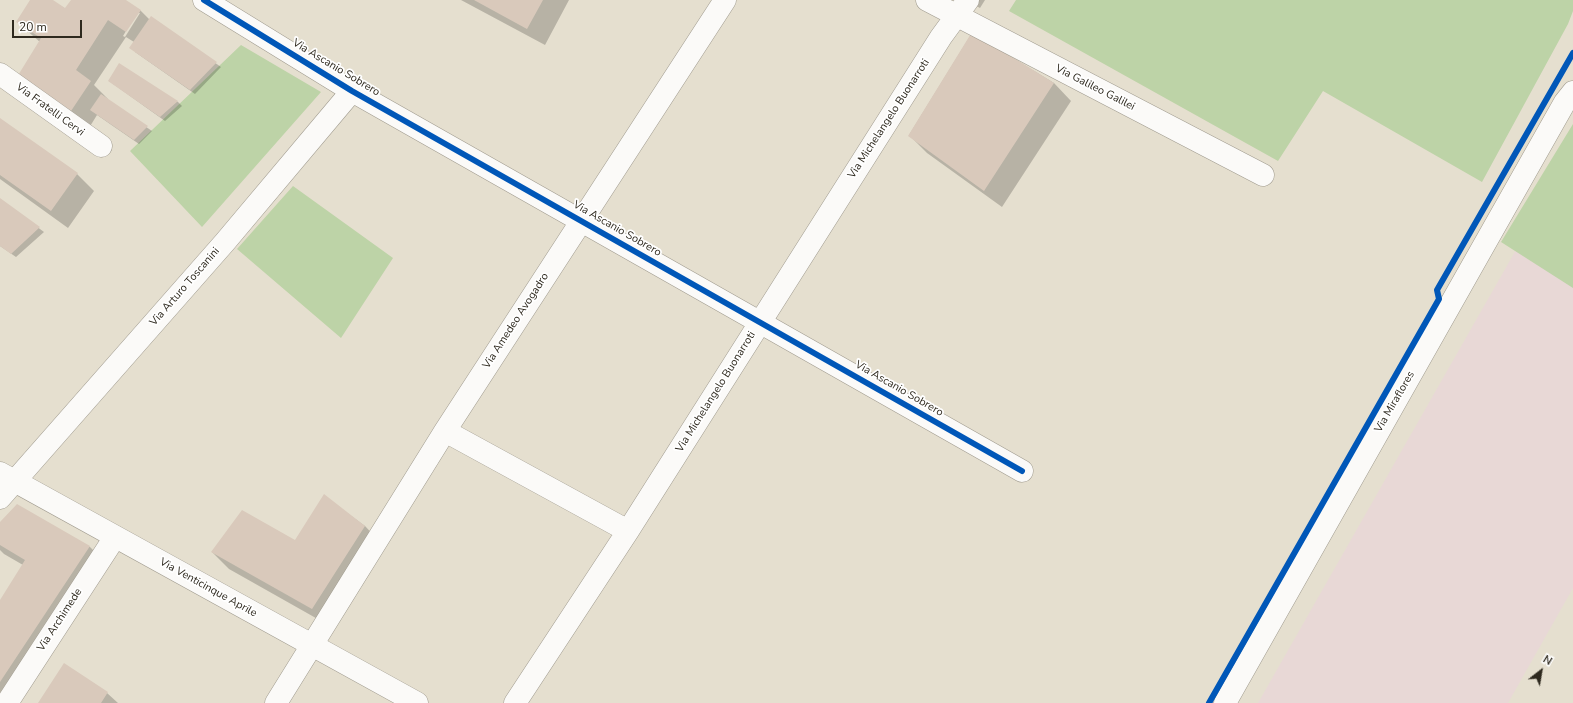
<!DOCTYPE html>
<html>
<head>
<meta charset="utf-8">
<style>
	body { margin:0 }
	#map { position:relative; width:1573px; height:703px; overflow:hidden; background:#e5dfcf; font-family:"Nunito Sans",sans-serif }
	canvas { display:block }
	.north { position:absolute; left:1521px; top:651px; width:40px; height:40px; -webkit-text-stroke:3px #fff; paint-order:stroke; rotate:31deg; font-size:11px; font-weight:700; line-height:16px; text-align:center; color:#2e291e }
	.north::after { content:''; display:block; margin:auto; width:14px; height:18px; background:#2e291e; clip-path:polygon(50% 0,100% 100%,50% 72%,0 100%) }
	.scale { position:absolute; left:12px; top:20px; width:70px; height:18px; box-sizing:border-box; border:2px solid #2e291e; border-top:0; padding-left:5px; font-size:12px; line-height:14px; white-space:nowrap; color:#2e291e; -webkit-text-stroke:3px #fff; paint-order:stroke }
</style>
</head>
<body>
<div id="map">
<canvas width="1573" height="703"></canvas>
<div class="north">N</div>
<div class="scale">20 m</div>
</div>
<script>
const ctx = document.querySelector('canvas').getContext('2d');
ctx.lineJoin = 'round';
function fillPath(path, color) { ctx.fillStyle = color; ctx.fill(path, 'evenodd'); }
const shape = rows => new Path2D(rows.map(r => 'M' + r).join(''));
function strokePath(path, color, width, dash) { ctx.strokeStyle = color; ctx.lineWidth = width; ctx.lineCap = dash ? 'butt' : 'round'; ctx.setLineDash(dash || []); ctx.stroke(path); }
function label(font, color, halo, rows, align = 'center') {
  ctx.font = font + ' "Nunito Sans",sans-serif'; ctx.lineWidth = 3.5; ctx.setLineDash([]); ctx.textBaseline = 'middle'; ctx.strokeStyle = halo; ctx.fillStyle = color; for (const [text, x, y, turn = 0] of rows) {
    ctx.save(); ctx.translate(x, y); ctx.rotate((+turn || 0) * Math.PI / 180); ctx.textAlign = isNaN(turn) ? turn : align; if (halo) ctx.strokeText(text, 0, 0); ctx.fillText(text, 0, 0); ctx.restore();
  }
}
const industrial = shape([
	[1533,220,1573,256,1573,588,1508,703,1258,703]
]);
const green = shape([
	[1016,0,1573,0,1573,11,1568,24,1482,182,1323,91,1278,161,1009,11],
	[241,45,321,92,202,227,130,151],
	[1573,124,1573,288,1501,242],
	[293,186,393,258,341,338,237,249]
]);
const shadow = shape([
	[31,0,51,0,66,9,72,0,124,0,140,10,150,20,151,18,221,67,195,94,135,52,134,42,126,37,94,85,108,99,107,100,152,131,139,144,97,115,89,128,35,94,40,42,17,22],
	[137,13,140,13,125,37,123,36],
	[461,0,569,0,545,45],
	[966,0,985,0,980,8],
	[972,33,1054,83,1071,101,1002,207,927,153,909,135],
	[119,65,178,102,182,106,165,121,109,81],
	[0,119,77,174,94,191,68,228,0,179],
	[0,199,44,232,16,257,0,246],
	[324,496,365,526,382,544,330,626,229,569,212,552,295,541],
	[17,505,90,547,107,564,0,703,0,602,23,565,4,554,0,550,0,523],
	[107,693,118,703,39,703]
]);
const building = shape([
	[30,0,53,0,65,8,71,0,126,0,141,10,126,32,108,20,76,70,91,81,71,111,17,77,41,38,16,22],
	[474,0,543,0,527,29],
	[151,16,217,62,190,90,129,48],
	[972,32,1054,83,984,191,908,136],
	[119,63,178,101,160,117,108,81],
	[101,94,148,126,134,140,90,110],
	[0,118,78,173,51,211,0,175],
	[0,198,40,227,11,254,0,246],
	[324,494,365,526,312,609,211,552,242,510,295,540],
	[17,504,90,546,0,682,0,600,25,560,0,545,0,522],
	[64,663,108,692,101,703,38,703]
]);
const minor = shape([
	[204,0,352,91,1022,471],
	[927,0,1263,175],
	[0,74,101,146],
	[445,431,628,531],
	[0,498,225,242,352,91],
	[7,703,115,537],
	[276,703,445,431,725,0],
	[515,703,628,531,941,37,968,0]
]);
const tertiary = shape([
	[0,473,417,703],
	[1225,703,1565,102,1573,92]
]);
const cycleway = shape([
	[204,0,352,91,1022,471],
	[1209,703,1439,299,1437,290,1573,53]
]);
const streetNames = [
	["Via Ascanio Sobrero",336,68,31],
	["Via Galileo Galilei",1095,88,27],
	["Via Fratelli Cervi",50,110,36],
	["Via Michelangelo Buonarroti",889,119,-57],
	["Via Ascanio Sobrero",617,229,30],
	["Via Arturo Toscanini",185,287,-49],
	["Via Amedeo Avogadro",516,321,-57],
	["Via Ascanio Sobrero",899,389,30],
	["Via Michelangelo Buonarroti",716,392,-58],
	["Via Miraflores",1395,402,-60],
	["Via Venticinque Aprile",208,588,29],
	["Via Archimede",60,620,-57]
];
fillPath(industrial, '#e8d8d6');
fillPath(green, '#bdd3a7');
fillPath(shadow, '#0003');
fillPath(building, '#d9c9bb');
strokePath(minor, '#9f9a8e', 23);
strokePath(tertiary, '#9f9a8e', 23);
strokePath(minor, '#fbfaf8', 22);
strokePath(tertiary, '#fbfaf8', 22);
strokePath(cycleway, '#0057b8', 6);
label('11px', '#2e291e', '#fff', streetNames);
</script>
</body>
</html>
